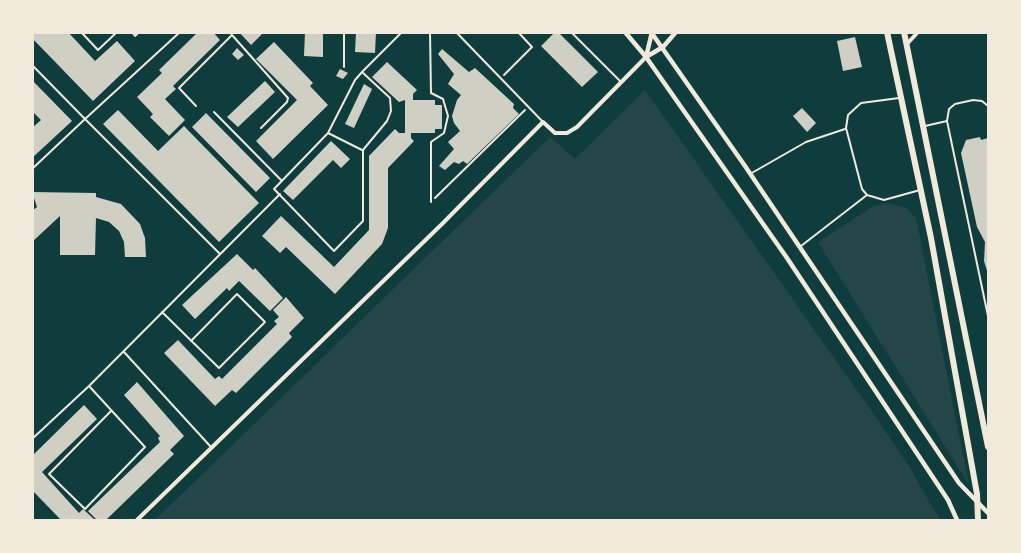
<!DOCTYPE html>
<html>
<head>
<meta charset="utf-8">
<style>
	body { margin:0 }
	#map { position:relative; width:1021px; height:553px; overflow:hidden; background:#0f3d3e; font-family:"PT Sans",sans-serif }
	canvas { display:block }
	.frame { position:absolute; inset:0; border:34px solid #f1e9da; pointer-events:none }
</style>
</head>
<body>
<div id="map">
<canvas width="1021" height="553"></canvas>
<div class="frame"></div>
</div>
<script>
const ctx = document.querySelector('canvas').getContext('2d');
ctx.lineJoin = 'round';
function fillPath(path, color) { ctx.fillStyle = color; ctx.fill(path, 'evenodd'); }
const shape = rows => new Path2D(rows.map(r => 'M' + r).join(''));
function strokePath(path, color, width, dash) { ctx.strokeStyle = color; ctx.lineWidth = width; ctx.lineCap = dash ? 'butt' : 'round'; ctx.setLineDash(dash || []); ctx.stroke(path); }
const green = shape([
	[645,90,873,413,910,468,940,520,155,520,550,137,575,159],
	[889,203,906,208,916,218,969,485,818,242,874,206]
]);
const building = shape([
	[32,32,68,32,95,61,117,41,135,61,93,101,32,38],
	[198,32,213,32,220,40,173,86,176,89,165,99,185,120,169,136,150,117,153,114,137,97,162,73,159,70],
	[239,32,264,32,251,45],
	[305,32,323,32,323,57,304,56],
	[356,32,376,32,375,53,355,52],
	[555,32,558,32,598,72,582,87,541,46],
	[855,37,862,67,843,71,837,41],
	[274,42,313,83,310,86,328,105,273,159,256,141,297,100,256,59],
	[237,48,244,55,238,60,232,54],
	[442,49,469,72,475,68,514,104,513,108,519,114,467,164,463,161,459,164,454,162,445,170,439,166,454,149,448,142,460,131,454,123,452,116,457,100,461,95,448,84,454,74,438,54],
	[387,62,417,90,413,94,413,100,435,100,435,105,442,105,442,129,435,129,435,133,411,133,411,138,414,141,388,168,388,228,382,244,335,294,286,247,280,253,262,236,281,216,334,267,369,230,369,156,395,129,399,133,405,133,405,100,399,102,372,77],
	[340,69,348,73,343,79,336,76],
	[32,80,72,121,32,158,32,128,41,120,32,111],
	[265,81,275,92,238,127,227,117],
	[364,84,372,89,354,128,345,124],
	[802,108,816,123,807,132,793,116],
	[118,110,158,151,184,126,259,203,219,242,103,124],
	[206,113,270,178,256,192,192,127],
	[980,137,981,140,988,138,988,274,984,261,985,242,977,227,961,153,966,140],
	[331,141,350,159,341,168,333,160,293,200,283,191],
	[32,192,96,193,96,197,121,204,140,224,145,238,146,257,125,257,124,242,119,231,109,222,96,218,95,255,60,255,60,216,32,242,32,211,37,207],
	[237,254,253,270,255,268,283,298,270,311,239,281,229,291,227,288,195,319,182,305],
	[286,297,304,318,289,333,292,337,236,393,232,390,215,406,164,353,178,340,215,379,219,376,222,379,277,324,274,321,279,317,273,310],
	[137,382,184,436,170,450,174,454,106,520,97,520,88,511,160,442,158,438,160,436,124,395],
	[84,405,97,419,42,472,79,513,83,509,95,520,61,520,32,490,32,456]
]);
const path = shape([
	[504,75,532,47,518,32],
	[435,198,525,110]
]);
const service = shape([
	[81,32,98,50,117,32],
	[132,32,135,36,139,32],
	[430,32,431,93,443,99,448,116,444,133,431,142,431,202],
	[456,32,543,122],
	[571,32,621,82],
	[232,35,288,98,287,102,261,128],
	[32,65,85,119,180,32],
	[344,67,344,32],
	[362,72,390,98,391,111,387,121,363,150,363,221,334,251,274,189,328,133,355,80,362,72,402,32],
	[899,98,861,103,848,115,846,128,862,189,867,195,884,200,920,190],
	[196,106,179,88,232,35,230,32],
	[214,112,281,180],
	[947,121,949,109,955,104,973,100,982,101,988,106],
	[925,126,947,121,988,316],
	[328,133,362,150],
	[32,169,85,119,220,254],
	[750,174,806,142,845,129],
	[801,246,867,195],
	[162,312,219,368,265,322,237,294,191,341],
	[124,352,211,447],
	[111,411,49,474,85,509,145,447,89,386,280,194],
	[32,439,89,386]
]);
const minor = shape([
	[906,45,918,32],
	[137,520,442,224,543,122,555,133,567,133,577,127,646,57]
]);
const tertiary = shape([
	[625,32,646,57,787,258,948,500,957,520],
	[651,32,745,166,959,483,988,513],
	[646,57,663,47,676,32],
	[646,57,652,32]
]);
const trunk = shape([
	[887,32,931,238,977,494,978,520],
	[904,32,988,447]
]);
fillPath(green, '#244646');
fillPath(building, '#cfcfc3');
strokePath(path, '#f1e9da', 2);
strokePath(service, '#f1e9da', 2);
strokePath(minor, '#f1e9da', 4);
strokePath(tertiary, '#f1e9da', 4.5);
strokePath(trunk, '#f1e9da', 6);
</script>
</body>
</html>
